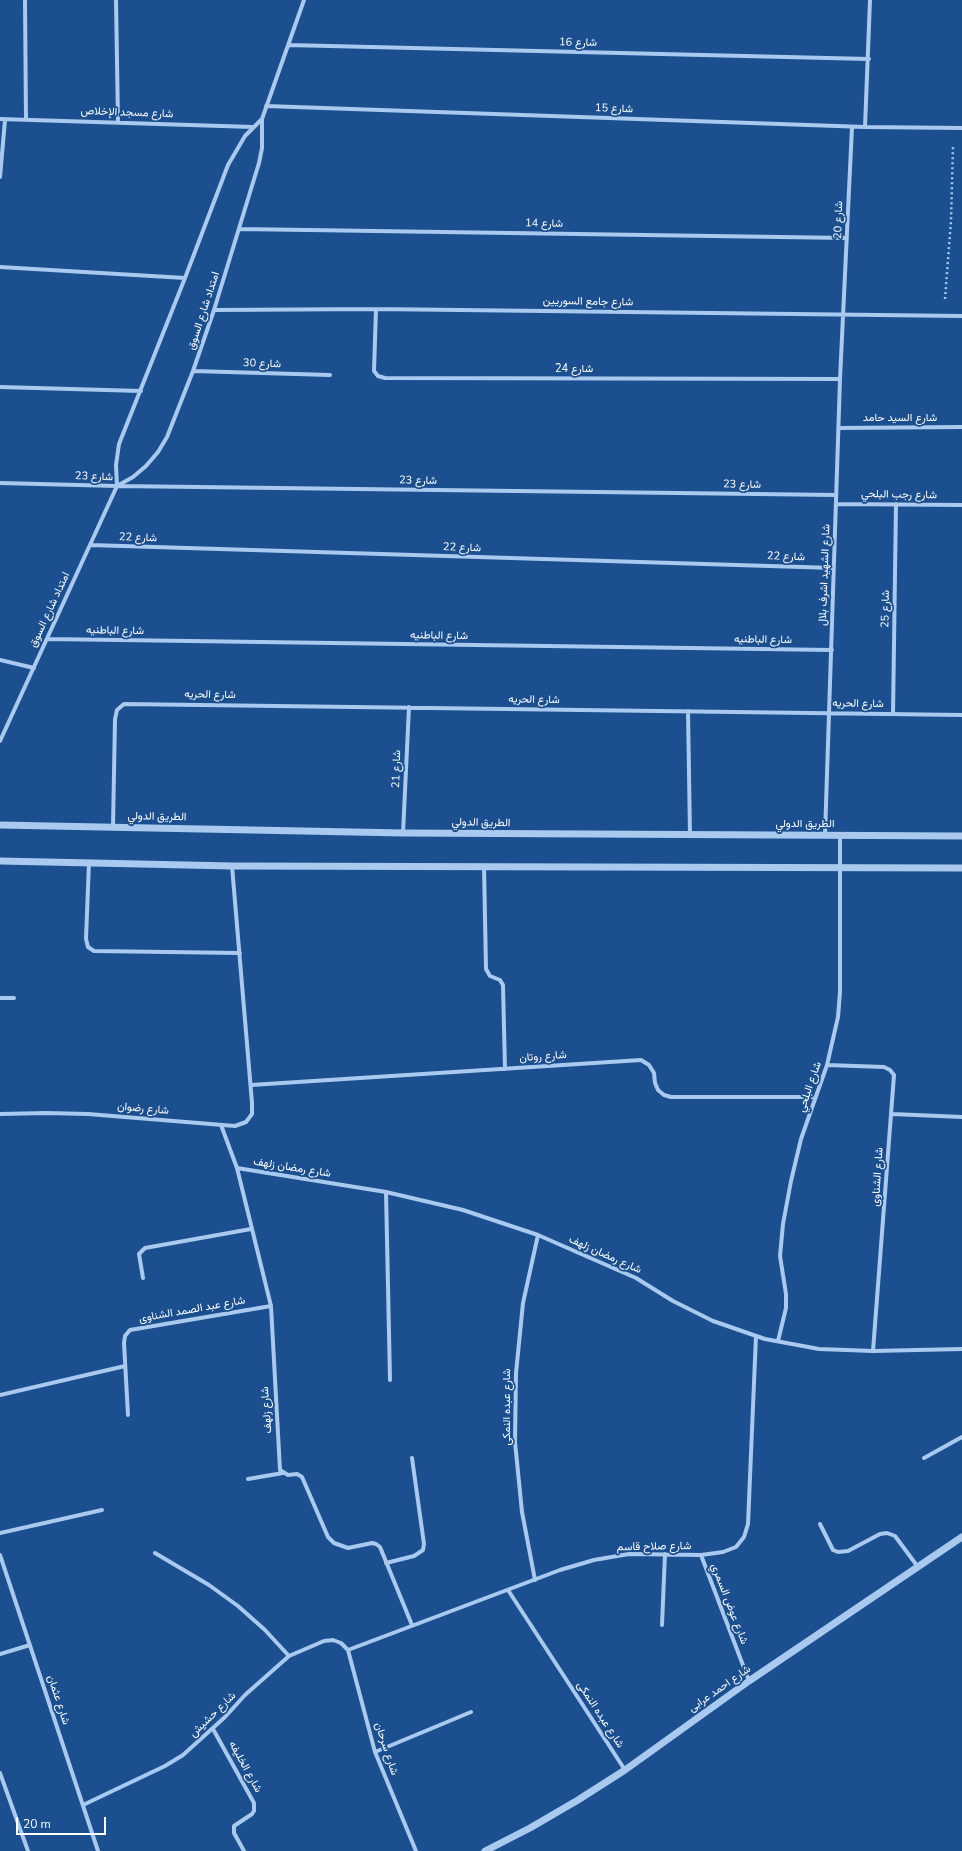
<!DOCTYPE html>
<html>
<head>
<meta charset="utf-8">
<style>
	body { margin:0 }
	#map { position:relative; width:962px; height:1851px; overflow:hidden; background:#1b4f8f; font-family:"Nunito Sans",sans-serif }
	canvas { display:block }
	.scale { position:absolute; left:16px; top:1817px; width:90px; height:18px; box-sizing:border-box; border:2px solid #fff; border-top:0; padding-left:5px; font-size:12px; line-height:14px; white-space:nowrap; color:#fff; -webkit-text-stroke:3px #1b4f8f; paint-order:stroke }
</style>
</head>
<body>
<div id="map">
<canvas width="962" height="1851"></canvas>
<div class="scale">20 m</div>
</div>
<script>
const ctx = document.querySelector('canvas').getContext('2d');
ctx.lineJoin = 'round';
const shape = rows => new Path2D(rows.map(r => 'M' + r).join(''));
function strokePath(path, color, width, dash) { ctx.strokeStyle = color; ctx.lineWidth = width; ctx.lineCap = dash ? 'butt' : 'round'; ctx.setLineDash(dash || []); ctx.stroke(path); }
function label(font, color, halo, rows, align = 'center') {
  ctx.font = font + ' "Nunito Sans",Vazirmatn,sans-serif'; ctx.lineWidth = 3.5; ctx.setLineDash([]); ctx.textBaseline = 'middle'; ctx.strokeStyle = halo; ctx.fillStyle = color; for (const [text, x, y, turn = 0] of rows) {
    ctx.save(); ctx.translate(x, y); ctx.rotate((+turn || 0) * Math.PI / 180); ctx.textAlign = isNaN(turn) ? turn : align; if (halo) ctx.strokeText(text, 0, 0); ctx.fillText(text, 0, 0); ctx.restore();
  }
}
const path = shape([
	[945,299,951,221,953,146]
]);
const minor = shape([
	[25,0,26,120],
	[116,0,118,122],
	[288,45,869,59],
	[266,106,865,127,962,128],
	[0,119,253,127],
	[865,127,870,0],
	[0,177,5,120],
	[240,229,847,238],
	[0,267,185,278],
	[376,309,374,371,378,376,385,378,840,379],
	[214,310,376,309,962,316],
	[193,371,330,375],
	[0,387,141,391],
	[839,428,962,427],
	[0,483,117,486,836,495],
	[117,486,133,477,146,466,158,452,167,437,193,371,214,310,259,163,262,148,262,119,304,0],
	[836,504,962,505],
	[90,545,834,568],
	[47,639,832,650],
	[0,660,34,668],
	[688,711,690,836],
	[893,714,896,504],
	[0,741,117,486,116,465,119,444,185,278,228,165,245,136,262,119],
	[113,827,115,719,117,710,124,704,962,715],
	[403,833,409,707],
	[825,835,840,379,852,127],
	[89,862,86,939,88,947,94,951,240,953],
	[484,866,486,969,490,976,500,980,503,985,505,1069],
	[0,998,14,998],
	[827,1065,884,1067,890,1070,894,1075,873,1351],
	[251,1085,641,1060,649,1065,654,1073,655,1083,658,1090,664,1095,671,1097,815,1097],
	[0,1114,46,1113,88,1114,235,1126,246,1122,252,1114,252,1103,232,866],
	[892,1114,962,1117],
	[221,1125,237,1168,271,1306,280,1470,288,1475,297,1474,302,1477,328,1537,334,1543,348,1548,372,1543,376,1544,380,1547,412,1625],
	[237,1168,386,1192,463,1210,538,1235,636,1278,673,1301,713,1321,765,1339,819,1349,873,1351,962,1349],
	[386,1192,390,1380],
	[143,1278,139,1254,145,1248,251,1229],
	[778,1341,786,1308,786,1294,780,1256,783,1224,791,1181,801,1139,827,1065,838,1017,840,992,840,835],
	[0,1395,125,1366],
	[128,1415,124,1343,125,1336,130,1330,271,1306],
	[924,1458,962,1437],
	[248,1479,283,1473],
	[820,1524,833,1550,838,1552,848,1551,880,1534,887,1533,895,1536,918,1567],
	[0,1533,102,1510],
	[155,1553,209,1585,238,1606,265,1630,289,1656],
	[0,1555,98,1851],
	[701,1555,749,1681],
	[386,1563,414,1556,423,1550,424,1544,412,1458],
	[535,1580,522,1512,515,1442,516,1373,523,1303,538,1235],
	[508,1590,625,1770],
	[662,1625,665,1554],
	[348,1650,560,1570,594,1560,629,1554,701,1555,723,1552,736,1547,744,1537,748,1524,756,1336],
	[348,1650,375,1752,416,1851],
	[0,1654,30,1645],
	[213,1729,254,1803,254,1811,252,1814,234,1826,234,1833,244,1851],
	[375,1752,471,1712],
	[0,1773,28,1851],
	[83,1805,165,1766,183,1755,225,1717,245,1695,289,1656,324,1641,333,1640,341,1643,348,1650]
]);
const tertiary = shape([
	[0,825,403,833,962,836],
	[0,861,232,866,962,868],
	[485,1851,530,1828,578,1800,625,1770,749,1681,962,1537]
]);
const streetNames = [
	["شارع 16",578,43,1],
	["شارع 15",614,109,2],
	["شارع مسجد الإخلاص",127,113,2],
	["شارع 20",839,220,-88],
	["شارع 14",544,224,1],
	["شارع جامع السوريين",588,302,1],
	["امتداد شارع السوق",204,311,-72],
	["شارع 30",262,364,2],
	["شارع 24",574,369],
	["شارع السيد حامد",900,418],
	["شارع 23",94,477,2],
	["شارع 23",418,481,1],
	["شارع 23",742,485,1],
	["شارع رجب البلحي",899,495,1],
	["شارع 22",138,538,2],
	["شارع 22",462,548,2],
	["شارع 22",786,557,2],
	["شارع الشهيد اشرف بلال",825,575,-88],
	["شارع 25",886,609,-89],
	["امتداد شارع السوق",50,610,-65],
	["شارع الباطنيه",115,631,1],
	["شارع الباطنيه",439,636,1],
	["شارع الباطنيه",763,640,1],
	["شارع الحريه",210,695,1],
	["شارع الحريه",534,700,1],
	["شارع الحريه",858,704,1],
	["شارع 21",397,769,-88],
	["الطريق الدولي",157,817,1],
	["الطريق الدولي",481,823,1],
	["الطريق الدولي",805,824],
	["شارع روتان",543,1057,-4],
	["شارع البلحي",810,1087,-71],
	["شارع رضوان",143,1109,5],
	["شارع رمضان زلهف",292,1168,9],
	["شارع الشناوى",878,1177,-86],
	["شارع رمضان زلهف",605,1255,24],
	["شارع عبد الصمد الشناوى",192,1310,-10],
	["شارع عبده النمكى",507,1407,-90],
	["شارع زلهف",267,1410,-94],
	["شارع صلاح قاسم",654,1547,-1],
	["شارع عوض السمري",729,1604,69],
	["شارع احمد عرابى",720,1689,-35],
	["شارع عثمان",58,1700,72],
	["شارع حشيش",213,1715,-44],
	["شارع عبده النمكى",600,1715,57],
	["شارع سرحان",386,1749,72],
	["شارع الخليفه",245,1767,61]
];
strokePath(path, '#a9c9ee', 2.5, [2, 3]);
strokePath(minor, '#a9c9ee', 4);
strokePath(tertiary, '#a9c9ee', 7);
label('11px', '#fff', '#1b4f8f', streetNames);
</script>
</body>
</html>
